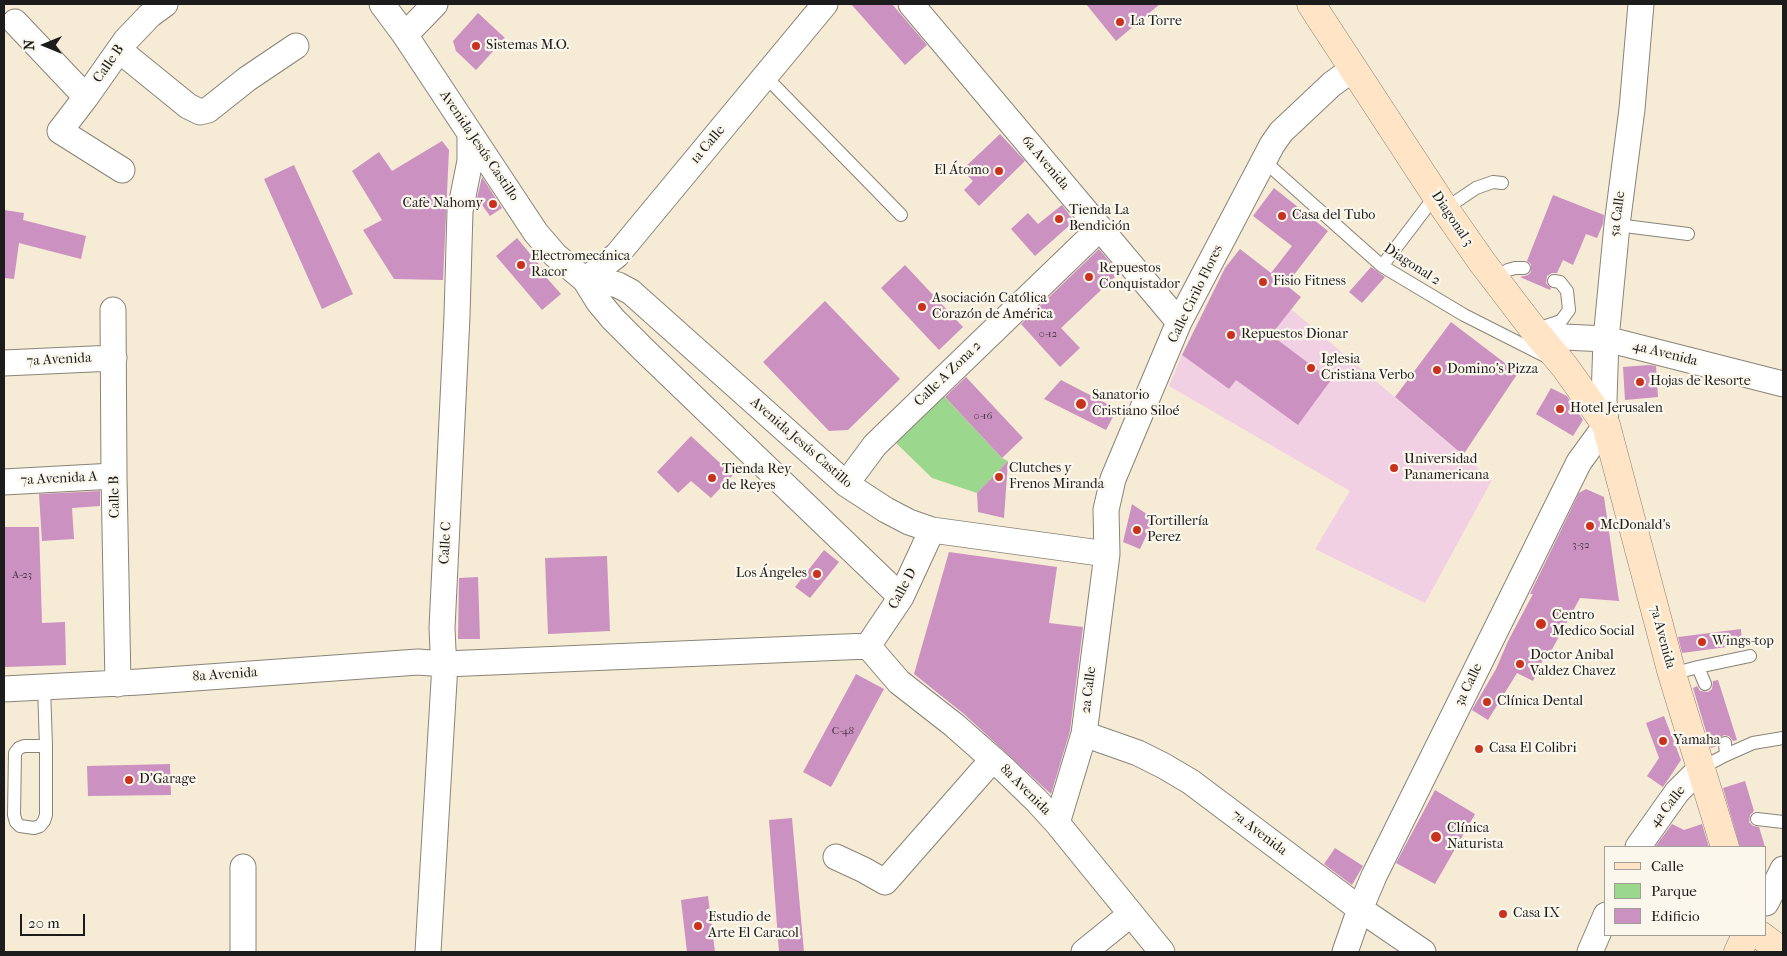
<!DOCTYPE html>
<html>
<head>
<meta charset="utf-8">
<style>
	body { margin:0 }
	#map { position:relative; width:1787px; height:956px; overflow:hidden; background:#f6ebd5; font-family:"IM FELL French Canon",serif }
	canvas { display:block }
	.frame { position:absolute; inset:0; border:5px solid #1c1c1c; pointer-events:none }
	.legend { position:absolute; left:1604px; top:846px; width:162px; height:90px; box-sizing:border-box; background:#fbf7ec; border:1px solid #a29f99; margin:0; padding:6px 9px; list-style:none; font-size:15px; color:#1c1c1c }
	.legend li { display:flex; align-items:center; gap:10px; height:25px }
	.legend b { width:25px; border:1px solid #a29f99 }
	.north { position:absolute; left:20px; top:20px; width:50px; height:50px; -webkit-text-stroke:4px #fbf7ec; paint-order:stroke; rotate:270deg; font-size:14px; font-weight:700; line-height:20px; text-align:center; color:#1c1c1c }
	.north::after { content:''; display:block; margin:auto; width:18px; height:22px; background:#1c1c1c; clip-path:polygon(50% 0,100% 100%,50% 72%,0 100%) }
	.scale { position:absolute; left:20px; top:914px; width:65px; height:22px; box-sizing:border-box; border:2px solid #1c1c1c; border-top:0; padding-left:6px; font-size:15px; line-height:18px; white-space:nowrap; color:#1c1c1c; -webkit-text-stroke:4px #fbf7ec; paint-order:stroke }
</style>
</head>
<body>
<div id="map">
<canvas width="1787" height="956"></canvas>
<div class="frame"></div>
<ul class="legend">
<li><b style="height:6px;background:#ffe4c6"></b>Calle</li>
<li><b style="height:14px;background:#9bd78c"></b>Parque</li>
<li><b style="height:14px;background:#cb91c1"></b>Edificio</li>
</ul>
<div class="north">N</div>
<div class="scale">20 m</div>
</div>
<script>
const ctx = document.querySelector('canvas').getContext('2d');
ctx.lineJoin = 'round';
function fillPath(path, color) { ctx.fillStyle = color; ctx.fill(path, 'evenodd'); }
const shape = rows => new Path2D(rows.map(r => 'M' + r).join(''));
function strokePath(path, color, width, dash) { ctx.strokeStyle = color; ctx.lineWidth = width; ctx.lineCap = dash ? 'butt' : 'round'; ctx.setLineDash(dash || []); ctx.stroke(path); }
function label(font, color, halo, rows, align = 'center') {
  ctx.font = font + ' "IM FELL French Canon",serif'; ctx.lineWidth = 4.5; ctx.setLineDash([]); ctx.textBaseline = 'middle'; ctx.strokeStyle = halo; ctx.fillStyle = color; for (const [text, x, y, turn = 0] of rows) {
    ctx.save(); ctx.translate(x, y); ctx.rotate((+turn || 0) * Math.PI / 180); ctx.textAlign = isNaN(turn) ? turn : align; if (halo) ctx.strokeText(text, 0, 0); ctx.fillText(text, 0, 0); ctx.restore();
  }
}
const built = shape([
	[1291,309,1492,480,1425,603,1315,549,1350,491,1169,386,1182,355,1229,389]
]);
const green = shape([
	[942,394,1002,458,1008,461,977,493,932,478,893,440]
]);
const building = shape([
	[851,4,892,4,927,45,905,65],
	[1086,4,1160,4,1116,41],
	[478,13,505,38,476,70,456,51,453,41],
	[1000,134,1025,161,979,206,964,190,973,181,962,170],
	[442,141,449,150,443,280,394,279,363,230,382,220,352,171,379,152,392,171],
	[294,165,353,294,322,309,264,179],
	[482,177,502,208,490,216,477,198],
	[1274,188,1328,231,1286,285,1301,297,1271,335,1331,380,1298,425,1236,380,1229,389,1182,355,1225,268,1240,249,1271,273,1292,246,1253,216],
	[1553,195,1604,215,1603,224,1597,238,1586,234,1573,265,1563,260,1557,273,1552,273,1547,276,1546,283,1551,288,1550,290,1520,277,1528,275,1531,272,1531,264,1527,261],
	[1062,205,1072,218,1071,224,1035,256,1011,229,1028,213,1038,224],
	[4,210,24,213,23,220,86,236,81,259,19,243,14,279,4,278],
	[517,238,547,274,545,276,561,294,542,310,496,256],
	[1099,249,1119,273,1061,328,1080,348,1060,367,1021,324],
	[905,265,963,327,939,350,881,288],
	[1371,267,1385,277,1362,303,1349,292],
	[825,301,900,379,848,430,829,431,763,362],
	[1451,322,1518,373,1463,455,1395,397],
	[1649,365,1656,366,1658,397,1625,400,1623,367],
	[966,377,1023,438,1002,458,945,397],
	[1061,380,1117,409,1106,430,1044,399],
	[1551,388,1567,396,1583,420,1573,436,1536,414],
	[691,436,733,475,711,498,691,481,678,493,657,472],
	[1008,461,1004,518,978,512,977,493],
	[1586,489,1604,497,1619,601,1580,598,1550,653,1547,651,1533,681,1517,673,1488,720,1472,710,1496,669,1508,641,1533,594,1530,594,1579,493],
	[100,491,100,506,72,508,74,539,42,541,39,494],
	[1132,504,1154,519,1140,549,1123,542],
	[4,527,39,527,42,623,65,622,66,665,5,667],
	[824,550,839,562,810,598,795,587],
	[949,552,1057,567,1049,623,1083,627,1070,731,1051,794,964,714,914,674],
	[607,556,610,631,548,634,545,558],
	[478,577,480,639,458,639,459,578],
	[1741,629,1742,645,1682,653,1678,637],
	[856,674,884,689,831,787,803,772],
	[1718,680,1737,740,1733,741,1729,736,1724,735,1718,739,1717,746,1711,748,1693,688,1697,686,1700,691,1708,692,1712,689,1713,681],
	[1664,716,1681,760,1663,787,1647,776,1659,758,1646,723],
	[170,764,171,795,88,796,87,766],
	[1745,781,1754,811,1750,815,1749,822,1753,826,1759,827,1765,847,1740,847,1723,788],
	[1435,790,1475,814,1435,884,1396,863],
	[792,818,804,952,779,952,769,820],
	[1672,824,1684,830,1702,824,1709,847,1655,847],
	[1335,848,1363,866,1352,885,1324,864],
	[708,896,715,952,687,952,681,900]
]);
const service = shape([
	[765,76,901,215],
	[1263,160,1382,266,1464,315,1547,357],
	[1445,209,1476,188,1493,182,1502,183],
	[1617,225,1688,234],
	[1382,266,1436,195],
	[1494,278,1508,270,1515,268,1524,268],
	[1534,330,1561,321,1569,310,1567,291,1560,282,1554,281],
	[1698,667,1750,656],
	[1672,674,1698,667,1705,684],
	[44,687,46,746,46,815,44,821,40,826,34,828,20,826,16,822,14,815,15,753,19,748,24,746,46,746],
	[1726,755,1753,743,1783,738],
	[1701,768,1726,755,1725,743],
	[1757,819,1783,822]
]);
const minor = shape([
	[382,4,405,35,536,233,555,255,585,280,598,301,613,319,644,350,901,597],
	[911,4,1179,322],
	[15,22,86,97],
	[405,35,435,4],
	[119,50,188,106,200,112,208,110,247,79,296,46],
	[122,170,60,131,86,97,126,40,150,15,165,4],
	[585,280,602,281,618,285,631,292,846,484,886,510,909,522,932,530,1107,554],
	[585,280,617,255,825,4],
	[113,310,114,476,118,684],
	[1545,343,1564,337,1606,339,1783,384],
	[4,363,114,358],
	[4,482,114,476],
	[846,484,875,445,1100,228],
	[868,646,899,682,954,725,1004,769,1036,800,1057,823,1162,952],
	[868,646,901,597,932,530],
	[4,689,139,682,418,662,445,664,868,646],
	[1084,734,1138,753,1164,766,1191,782,1360,909,1423,952],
	[1057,823,1084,734,1107,554,1106,510,1113,479,1179,322,1272,145,1281,132,1332,84,1353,69],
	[1638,847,1677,792,1701,768],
	[836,857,864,870,885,882,993,759],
	[243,867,243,952],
	[1766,903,1783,869],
	[428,952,445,664,443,650,442,628,457,316,460,211,470,161,470,134],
	[1084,952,1131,914],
	[1345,952,1360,909,1374,876,1579,462,1606,425,1604,400,1606,339,1617,225,1632,109,1641,4],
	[1590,952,1606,915]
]);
const secondary = shape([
	[1311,4,1445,209,1482,262,1534,330,1565,367,1606,425,1672,674,1725,847],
	[1760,935,1783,952],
	[1738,952,1746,935]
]);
const markers = [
	[1120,22,5,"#c8321e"],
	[476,46,5,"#c8321e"],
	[999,171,5,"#c8321e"],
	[493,204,5,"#c8321e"],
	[1282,216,5,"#c8321e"],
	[1059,219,5,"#c8321e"],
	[521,265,5,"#c8321e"],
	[1089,277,5,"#c8321e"],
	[1263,282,5,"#c8321e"],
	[922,307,5,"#c8321e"],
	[1231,335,5,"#c8321e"],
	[1311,368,5,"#c8321e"],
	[1437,370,5,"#c8321e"],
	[1640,382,5,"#c8321e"],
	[1081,404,6,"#c8321e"],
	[1560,409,5,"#c8321e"],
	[1394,468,5,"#c8321e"],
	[999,477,5,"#c8321e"],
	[712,478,5,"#c8321e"],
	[1590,526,5,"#c8321e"],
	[1137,530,5,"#c8321e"],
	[817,574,5,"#c8321e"],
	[1541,624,6,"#c8321e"],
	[1702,642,5,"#c8321e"],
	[1520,664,5,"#c8321e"],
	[1487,702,5,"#c8321e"],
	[1663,741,5,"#c8321e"],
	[1479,749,5,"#c8321e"],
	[129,780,5,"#c8321e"],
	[1436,837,6,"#c8321e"],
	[1503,914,5,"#c8321e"],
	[698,926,5,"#c8321e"]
];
const numberNames = [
	["0-12",1048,334],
	["0-16",983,416],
	["3-32",1581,545],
	["A-23",22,575],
	["C-48",843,731]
];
const poiNames = [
	["La Torre",1130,22],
	["Sistemas M.O.",486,46],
	["El Átomo",989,171,"right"],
	["Cafe Nahomy",483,204,"right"],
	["Tienda La",1069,211],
	["Bendición",1069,227],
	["Casa del Tubo",1292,216],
	["Electromecánica",531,257],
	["Racor",531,273],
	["Repuestos",1099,269],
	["Conquistador",1099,285],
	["Fisio Fitness",1273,282],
	["Asociación Católica",932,299],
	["Corazón de América",932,315],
	["Repuestos Dionar",1241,335],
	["Iglesia",1321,360],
	["Cristiana Verbo",1321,376],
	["Domino's Pizza",1447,370],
	["Hojas de Resorte",1650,382],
	["Sanatorio",1092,396],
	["Cristiano Siloé",1092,412],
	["Hotel Jerusalen",1570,409],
	["Universidad",1404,460],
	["Panamericana",1404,476],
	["Clutches y",1009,469],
	["Frenos Miranda",1009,485],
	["Tienda Rey",722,470],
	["de Reyes",722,486],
	["Tortillería",1147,522],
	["Perez",1147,538],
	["McDonald's",1600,526],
	["Los Ángeles",807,574,"right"],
	["Centro",1552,616],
	["Medico Social",1552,632],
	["Wings-top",1712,642],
	["Doctor Anibal",1530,656],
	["Valdez Chavez",1530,672],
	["Clínica Dental",1497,702],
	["Yamaha",1673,741],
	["Casa El Colibri",1489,749],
	["D'Garage",139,780],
	["Clínica",1447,829],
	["Naturista",1447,845],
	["Casa IX",1513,914],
	["Estudio de",708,918],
	["Arte El Caracol",708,934]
];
const streetNames = [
	["Calle B",109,64,-55],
	["1a Calle",708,145,-50],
	["Avenida Jesús Castillo",479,146,56],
	["6a Avenida",1045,163,50],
	["5a Calle",1618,214,-83],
	["Diagonal 3",1452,219,56],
	["Diagonal 2",1412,265,33],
	["Calle Cirilo Flores",1196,294,-64],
	["4a Avenida",1665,354,14],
	["7a Avenida",59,360,-3],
	["Calle A Zona 2",948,374,-44],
	["Avenida Jesús Castillo",801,443,41],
	["7a Avenida A",59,479,-3],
	["Calle B",115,497,-91],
	["Calle C",446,543,-87],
	["Calle D",903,589,-62],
	["7a Avenida",1662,637,75],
	["8a Avenida",225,675,-4],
	["3a Calle",1469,685,-64],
	["2a Calle",1089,690,-83],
	["8a Avenida",1025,790,45],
	["4a Calle",1668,807,-52],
	["7a Avenida",1259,833,37]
];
fillPath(built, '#f1d0e3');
fillPath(green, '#9bd78c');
fillPath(building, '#cb91c1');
strokePath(service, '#898478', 14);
strokePath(minor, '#898478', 27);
strokePath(secondary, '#898478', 29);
strokePath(service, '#fff', 12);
strokePath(minor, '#fff', 25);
strokePath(secondary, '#ffe4c6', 28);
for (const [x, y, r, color] of markers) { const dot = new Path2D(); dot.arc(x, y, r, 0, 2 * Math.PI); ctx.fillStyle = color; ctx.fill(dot); strokePath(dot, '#fbf7ec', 2); }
label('11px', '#483945', null, numberNames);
label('14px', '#1c1c1c', '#fbf7ec', poiNames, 'left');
label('14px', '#1c1c1c', '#fbf7ec', streetNames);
</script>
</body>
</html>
